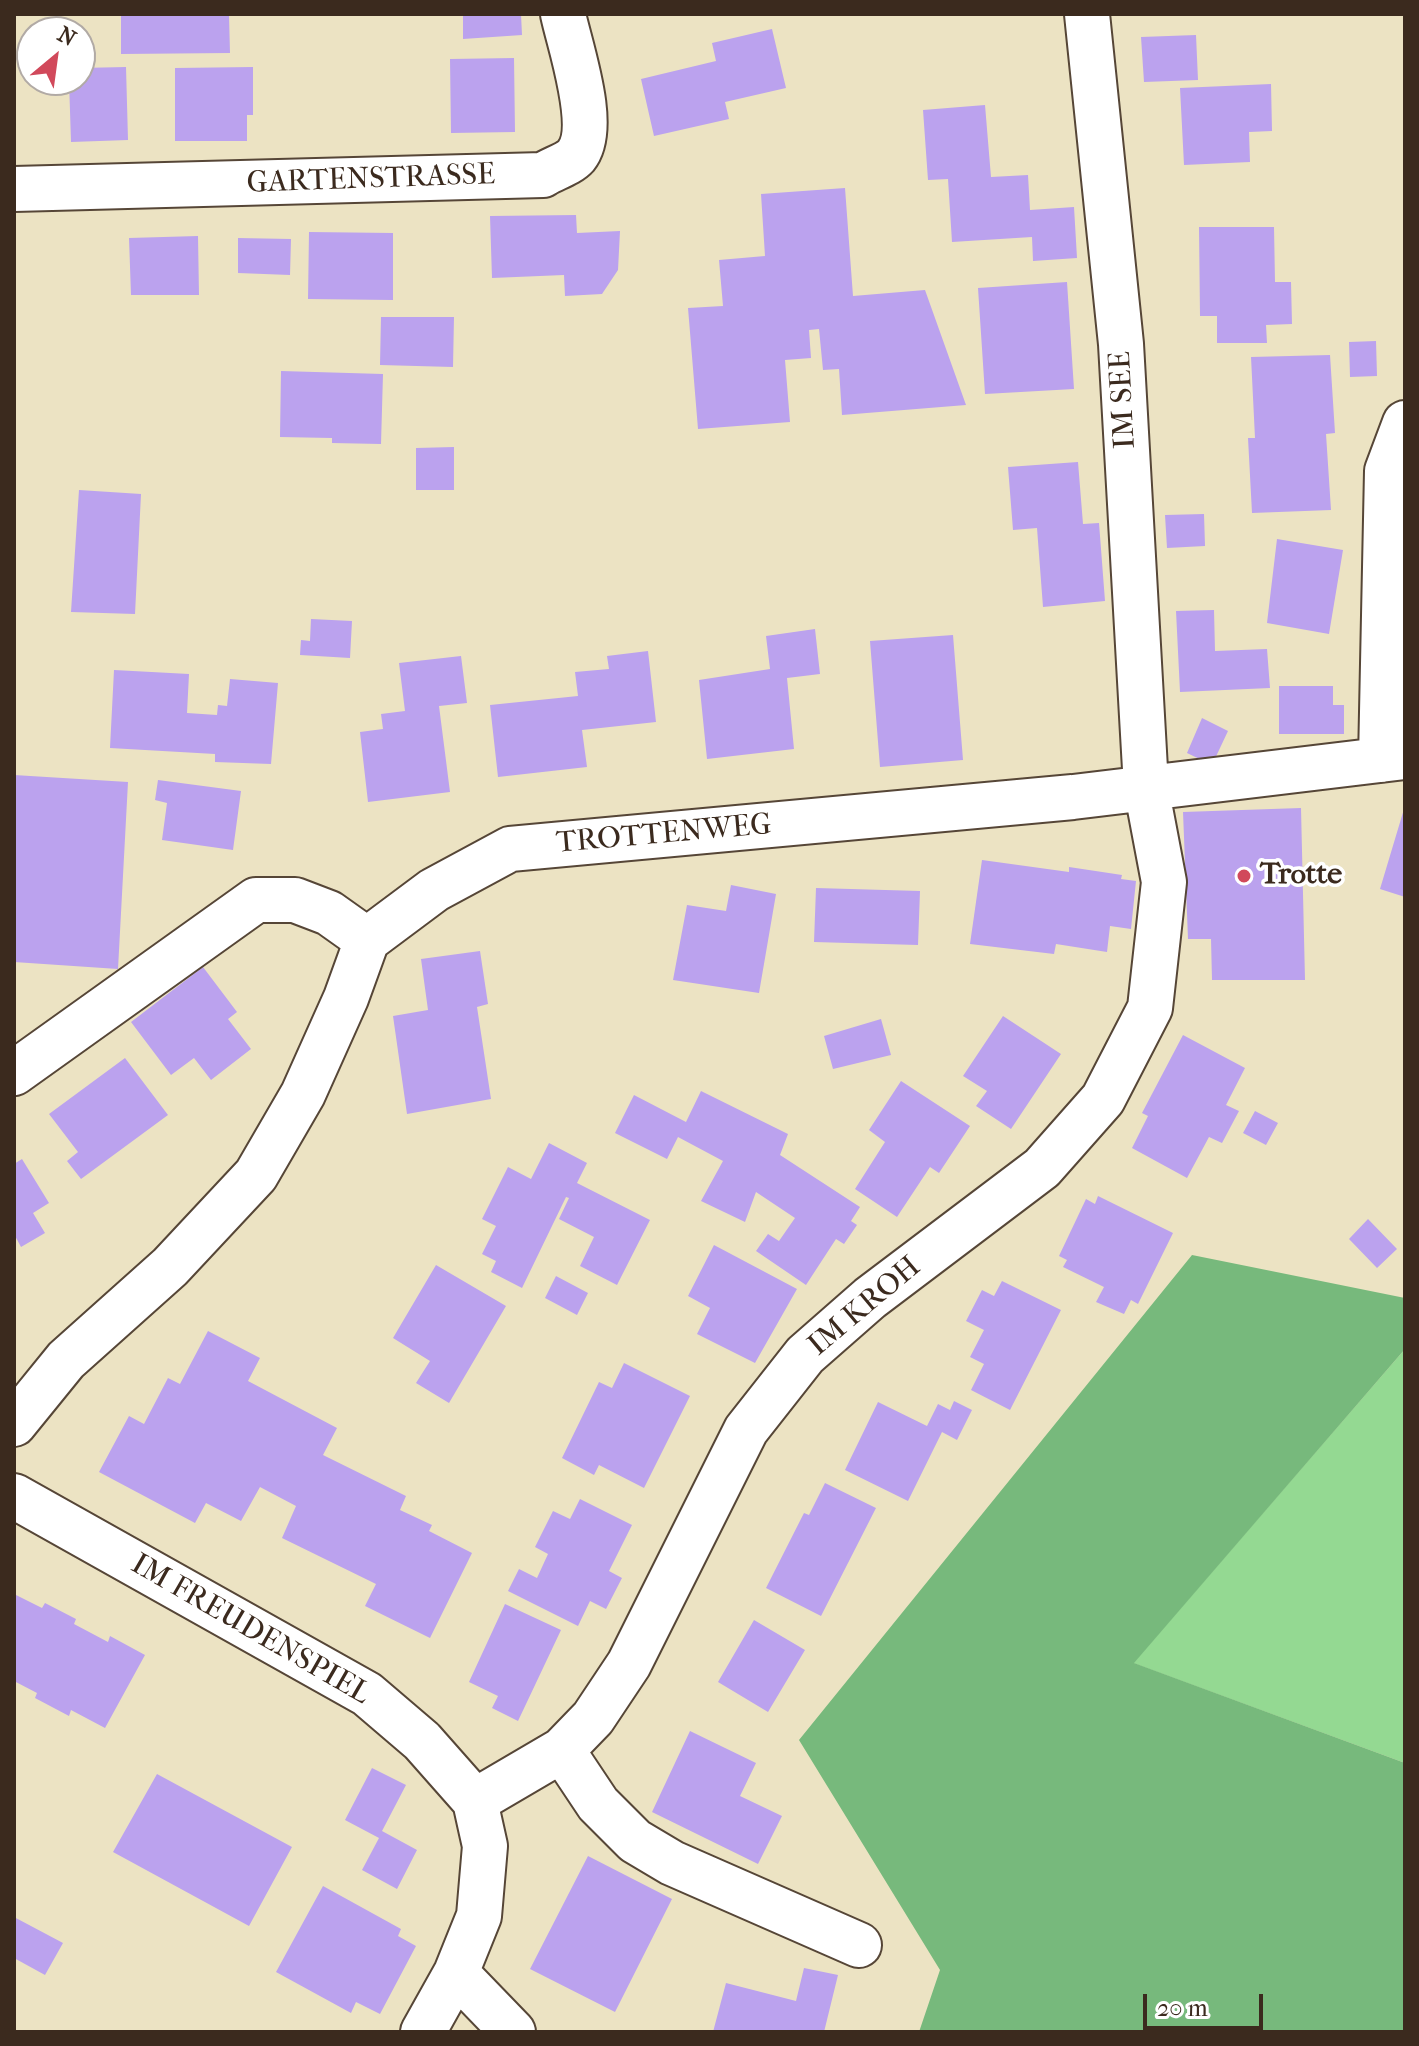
<!DOCTYPE html>
<html>
<head>
<meta charset="utf-8">
<style>
  body { margin:0 }
  #map { position:relative; width:1419px; height:2046px; overflow:hidden; background:#ece3c3; font-family:"IM FELL French Canon",serif }
  canvas { display:block }
  .frame { position:absolute; inset:0; border:16px solid #3b2a1e; pointer-events:none }
  .north { position:absolute; left:16px; top:16px; width:80px; height:80px; box-sizing:border-box; background:#fff; border:2px solid #b1aaa5; border-radius:50%; rotate:29deg; font-size:22px; font-weight:700; line-height:32px; text-align:center; color:#3b2a1e }
  .north::after { content:''; display:block; margin:auto; width:28px; height:36px; background:#d1495b; clip-path:polygon(50% 0,100% 100%,50% 72%,0 100%) }
  .scale { position:absolute; left:1143px; top:1994px; width:120px; height:36px; box-sizing:border-box; border:4px solid #3b2a1e; border-top:0; padding-left:10px; font-size:24px; line-height:28px; white-space:nowrap; color:#3b2a1e; -webkit-text-stroke:6px #fff; paint-order:stroke }
</style>
</head>
<body>
<div id="map">
<canvas width="1419" height="2046"></canvas>
<div class="frame"></div>
<div class="north">N</div>
<div class="scale">20 m</div>
</div>
<script>
const context = document.querySelector('canvas').getContext('2d');
context.lineJoin = 'round';
function fill(path, color) {
  context.fillStyle = color;
  context.fill(path, 'evenodd');
}
function trace(path, color, width, dash) {
  context.strokeStyle = color;
  context.lineWidth = width;
  context.lineCap = dash ? 'butt' : 'round';
  context.setLineDash(dash || []);
  context.stroke(path);
}
function drawText(font, color, halo, rows, align = 'center') {
  context.font = font + ' "IM FELL French Canon",serif';
  context.lineWidth = 7;
  context.setLineDash([]);
  context.textBaseline = 'middle';
  context.strokeStyle = halo;
  context.fillStyle = color;
  for (const [text, x, y, turn = 0] of rows) {
    context.save();
    context.translate(x, y);
    context.rotate((+turn || 0) * Math.PI / 180);
    context.textAlign = isNaN(turn) ? turn : align;
    if (halo) context.strokeText(text, 0, 0);
    context.fillText(text, 0, 0);
    context.restore();
  }
}
fill(new Path2D(`
  M1405 1349V1763L1133 1663Z`), '#94d992');
fill(new Path2D(`
  M1192 1255 1405 1298V1349L1134 1663 1405 1763V2032H919L940 1970 799 1740Z`), '#77b97c');
fill(new Path2D(`
  M463 14H521L522 35 463 39Z
  M229 15 230 53 121 54V16Z
  M772 29 786 88 725 102 729 119 654 136 641 79 716 61 712 43Z
  M1196 35 1198 80 1144 82 1141 37Z
  M514 58 515 132 451 133 450 59Z
  M126 67 128 140 71 142 69 80H80V68Z
  M253 67V115H247V141H175V68Z
  M1271 84 1272 131 1249 132 1250 162 1184 165 1180 88Z
  M985 105 991 177 1028 175 1030 210 1074 207 1077 258 1033 261 1032 237 952 242 948 179 928 180 923 110Z
  M845 188 853 296 925 290 966 405 842 415 839 369 823 370 819 329 809 330 811 358 785 360 790 422 698 429 688 308 723 306 719 260 765 256 761 194Z
  M576 215 577 233 620 231 618 270 602 294 565 296 564 275 492 278 490 216Z
  M1199 227H1274L1275 282H1291L1292 324 1266 325 1267 343H1217V316H1200Z
  M309 232 393 233V300L308 299Z
  M198 236 199 295H131L129 238Z
  M238 238 291 239 290 275 238 273Z
  M1067 282 1074 389 985 394 978 288Z
  M381 317H454L453 367 380 365Z
  M1376 341 1377 376 1350 377 1349 342Z
  M1330 355 1335 433 1326 434 1331 510 1252 513 1248 438H1255L1251 357Z
  M281 371 383 374 381 444 332 443V438L280 437Z
  M454 447V490H416V448Z
  M1078 462 1083 524 1099 523 1105 601 1043 607 1037 528 1013 530 1008 467Z
  M79 490 141 494 135 614 71 612Z
  M1204 514 1205 546 1167 548 1165 515Z
  M1277 539 1343 550 1329 634 1267 623Z
  M1214 610 1215 651 1267 649 1270 688 1180 692 1176 611Z
  M311 619 352 621 350 658 300 655 301 640 310 641Z
  M815 629 820 674 787 678 794 749 707 759 699 680 770 669 766 636Z
  M953 635 963 760 880 767 870 641Z
  M648 651 656 722 582 730 587 767 498 777 490 705 578 696 575 672 609 669 607 656Z
  M461 656 467 703 439 706 450 792 368 802 360 732 383 729 381 714 405 711 399 663Z
  M114 670 189 674 187 713 217 715 218 705 227 706 230 679 278 683 271 764 215 762V754L110 748Z
  M1279 686H1333V705H1344V734H1279Z
  M1202 718 1228 731 1212 765 1187 753Z
  M14 775 128 782 118 969 14 962Z
  M158 780 241 791 233 850 162 840 167 803 155 800Z
  M1301 808 1305 980H1212L1211 939H1188L1183 812Z
  M1404 809H1405V897L1380 889Z
  M982 860 1069 872V867L1122 875 1121 879 1136 881 1131 929 1110 926 1107 952 1056 944 1054 954 970 944Z
  M731 885 776 894 759 993 673 980 687 905 726 911Z
  M816 888 920 891 918 945 814 942Z
  M480 951 488 1004 477 1007 491 1099 407 1114 393 1016 428 1010 421 959Z
  M203 967 237 1012 228 1019 251 1049 211 1080 194 1058 171 1075 131 1022Z
  M1003 1016 1061 1054 1011 1129 976 1106 987 1091 963 1076Z
  M881 1019 891 1055 833 1069 824 1036Z
  M1183 1035 1245 1068 1226 1105 1239 1111 1222 1143 1209 1137 1187 1178 1132 1148 1148 1116 1142 1113Z
  M125 1058 168 1115 81 1179 67 1161 78 1152 49 1114Z
  M901 1081 970 1126 939 1173 930 1167 897 1217 855 1189 885 1142 869 1130Z
  M701 1091 788 1134 780 1155 860 1207 851 1221 857 1225 844 1244 836 1239 806 1285 756 1251 768 1234 779 1241 795 1218 756 1192 745 1222 701 1201 723 1161 678 1137 667 1159 615 1133 634 1095 686 1122Z
  M1255 1111 1278 1123 1266 1145 1243 1133Z
  M549 1143 587 1163 577 1183 650 1220 617 1285 580 1266 594 1237 559 1219 569 1198 566 1197 522 1288 491 1272 496 1261 482 1254 496 1226 482 1219 508 1167 531 1179Z
  M22 1159 49 1203 33 1213 45 1233 21 1247 14 1234V1164Z
  M1098 1196 1173 1233 1138 1304 1131 1300 1124 1314 1096 1302 1104 1287 1063 1267 1067 1260 1059 1256 1086 1199 1095 1204Z
  M1368 1219 1397 1249 1377 1268 1349 1239Z
  M714 1245 797 1289 755 1363 697 1334 710 1308 688 1296Z
  M436 1265 506 1306 449 1403 416 1383 430 1361 393 1338Z
  M556 1276 588 1293 577 1315 545 1298Z
  M1002 1281 1061 1310 1010 1410 971 1390 984 1364 970 1357 984 1330 966 1321 982 1290 994 1296Z
  M208 1331 260 1358 248 1381 337 1428 323 1455 406 1496 400 1510 432 1525 429 1531 472 1553 430 1638 365 1606 376 1584 282 1538 296 1506 260 1487 241 1521 206 1503 195 1523 99 1472 129 1416 144 1424 168 1378 180 1384Z
  M624 1363 690 1396 644 1488 599 1465 594 1475 562 1458 599 1382 612 1388Z
  M954 1401 972 1410 957 1440 942 1432 908 1501 845 1470 878 1402 927 1426 938 1404 950 1410Z
  M825 1483 876 1508 821 1616 766 1588 804 1513 809 1515Z
  M580 1499 632 1525 609 1571 622 1578 606 1609 590 1601 578 1626 508 1591 519 1569 537 1578 548 1554 535 1547 553 1511 570 1519Z
  M14 1594 42 1608 45 1603 76 1619 74 1624 108 1642 110 1636 145 1655 105 1728 71 1710 69 1716 35 1698 37 1693 14 1681Z
  M505 1604 561 1630 518 1721 492 1708 498 1696 469 1682Z
  M754 1620 805 1650 768 1712 718 1682Z
  M690 1731 756 1763 740 1796 782 1816 758 1864 652 1812Z
  M372 1768 406 1785 382 1831 417 1850 397 1889 362 1870 379 1838 345 1820Z
  M157 1774 292 1847 249 1926 113 1852Z
  M588 1856 672 1899 615 2012 530 1969Z
  M323 1886 401 1929 398 1936 416 1946 380 2014 356 2002 351 2013 276 1972Z
  M14 1917 63 1943 45 1975 14 1958Z
  M804 1968 838 1975 824 2032H713L726 1983 796 2001Z`), '#bba2ee');
const minor = new Path2D(`
  M14 189 543 175C552 169 569 164 576 156 599 128 570 47 563 14
  M1381 760 1387 471 1405 423
  M367 940 434 890 510 849 1073 797 1405 757
  M14 1073 256 900H295L329 913 367 940
  M14 1424 66 1360 170 1267 256 1175 303 1094 346 998 367 940
  M14 1496 367 1694 422 1741 475 1801 485 1846 479 1916 456 1973 423 2032
  M562 1750 598 1804 635 1841 672 1863 859 1945
  M475 1801 562 1750 593 1718 629 1664 746 1430 805 1355 870 1298 1042 1168 1103 1099 1150 1008 1164 882 1146 787 1121 344 1087 14
  M456 1973 513 2032`);
trace(minor, '#564637', 48);
trace(minor, '#fff', 44);
for (const [x, y, r, color] of [
  [1244,876,8,"#d1495b"]
]) {
  const dot = new Path2D();
  dot.arc(x, y, r, 0, 2 * Math.PI);
  context.fillStyle = color;
  context.fill(dot);
  trace(dot, '#fff', 3);
}
drawText('30px', '#3b2a1e', '#fff', [
  ["GARTENSTRASSE",371,180,-2],
  ["IM SEE",1124,400,-93],
  ["TROTTENWEG",664,835,-5],
  ["IM KROH",865,1307,-40],
  ["IM FREUDENSPIEL",250,1630,30]
]);
drawText('bold 30px', '#3b2a1e', '#fff', [
  ["Trotte",1260,876]
], 'left');
</script>
</body>
</html>
